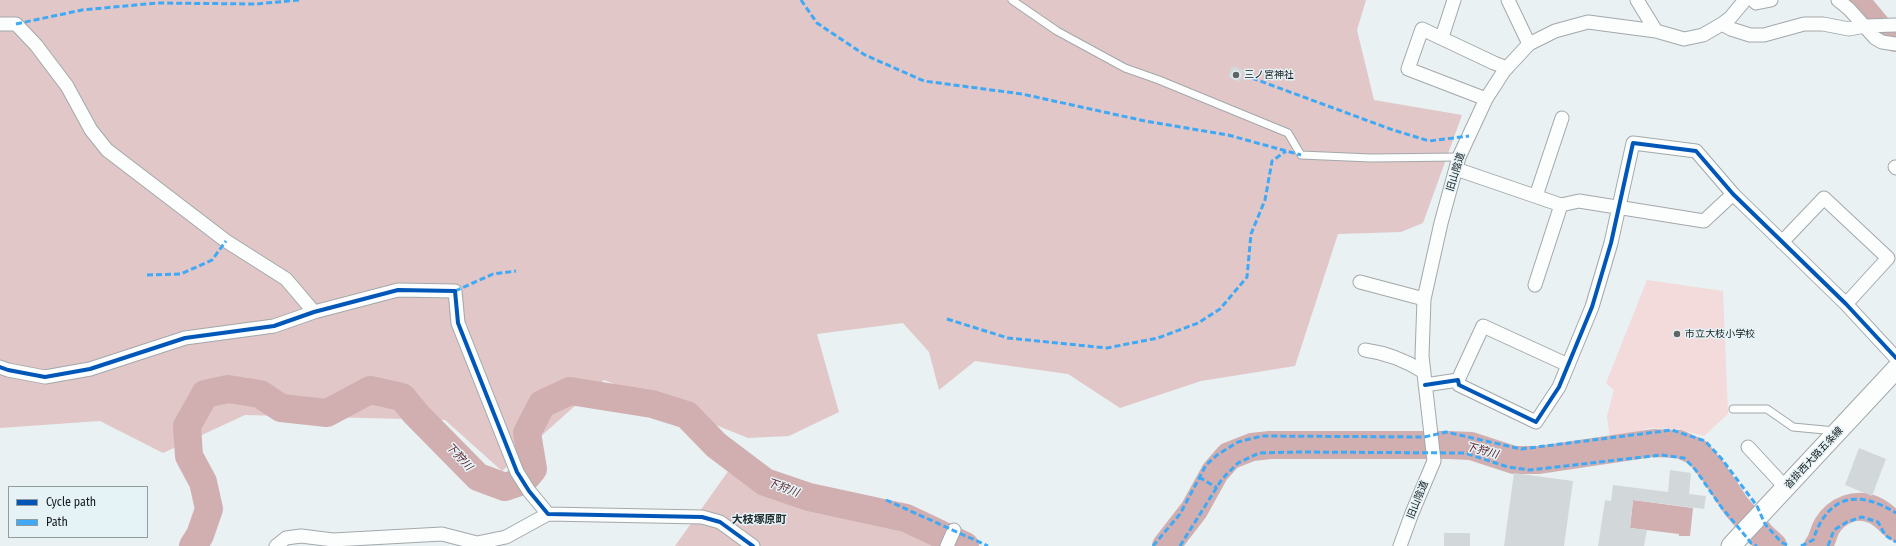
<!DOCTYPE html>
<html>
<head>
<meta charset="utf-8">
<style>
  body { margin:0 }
  #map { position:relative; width:1896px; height:546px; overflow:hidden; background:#e9f1f3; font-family:"Fira Sans Condensed",sans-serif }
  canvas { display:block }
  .legend { position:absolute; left:8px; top:486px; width:140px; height:52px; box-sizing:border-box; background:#e5f3f7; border:1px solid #929c9f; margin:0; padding:5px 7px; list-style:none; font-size:12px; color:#151a1c }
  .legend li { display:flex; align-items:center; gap:8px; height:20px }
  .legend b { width:20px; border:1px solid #929c9f }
</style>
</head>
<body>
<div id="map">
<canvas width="1896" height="546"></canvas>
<ul class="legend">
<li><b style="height:5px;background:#0057b8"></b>Cycle path</li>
<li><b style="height:5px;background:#3fa9f5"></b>Path</li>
</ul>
</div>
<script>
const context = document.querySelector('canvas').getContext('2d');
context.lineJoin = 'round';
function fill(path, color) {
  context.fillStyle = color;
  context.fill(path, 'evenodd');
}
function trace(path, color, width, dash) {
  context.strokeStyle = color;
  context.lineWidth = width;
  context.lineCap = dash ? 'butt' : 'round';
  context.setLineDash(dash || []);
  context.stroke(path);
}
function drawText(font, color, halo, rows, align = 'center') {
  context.font = font + ' "Fira Sans Condensed","Noto Sans JP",sans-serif';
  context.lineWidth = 3;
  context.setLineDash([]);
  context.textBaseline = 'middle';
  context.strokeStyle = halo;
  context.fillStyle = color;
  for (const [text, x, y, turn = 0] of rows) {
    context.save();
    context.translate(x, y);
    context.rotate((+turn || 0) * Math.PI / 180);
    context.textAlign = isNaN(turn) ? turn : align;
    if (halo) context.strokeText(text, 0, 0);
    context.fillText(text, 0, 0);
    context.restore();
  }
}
fill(new Path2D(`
  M1647 280 1723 291 1728 414 1704 436 1677 429 1649 428 1610 439 1607 416 1614 390 1606 383Z`), '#f3dadb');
fill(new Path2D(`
  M0 0H1366L1357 30 1374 100 1462 115 1423 223 1401 232 1338 234 1295 366 1201 381 1120 408 1068 374 975 361 939 390 929 352 903 323 817 334 839 412 789 436 748 438 604 380 502 471 445 420 245 415 163 453 100 421 0 428Z
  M729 470 951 546H675Z`), '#e1c7c8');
fill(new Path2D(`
  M1633 500 1693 508 1690 536H1679V534L1630 528Z`), '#d1afb0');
trace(new Path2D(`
  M1855 0 1883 34 1896 38
  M193 546 200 535 209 509 203 482 189 456 187 426 205 394 228 389 260 394 281 408 327 413 370 390 402 397 416 414 478 477 505 487 523 481 533 469 527 433 542 404 570 391 652 404 687 415 716 445 765 482 809 497 906 518 965 546
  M1166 546 1194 510 1215 472 1229 456 1252 447 1270 445H1449L1471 446 1514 460H1539L1653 443 1679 444 1697 452 1713 471 1736 506 1761 535 1773 546
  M1818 546C1823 540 1823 533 1827 526 1837 510 1856 502 1874 510 1882 513 1890 522 1896 527`), '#d1afb0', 28);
fill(new Path2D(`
  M1232 66 1244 70 1240 82 1228 77Z
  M1859 448 1886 459 1872 496 1845 485Z
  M1670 470 1691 473 1689 494 1706 496 1704 509 1633 500 1630 528 1647 530 1644 546H1598L1605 500 1611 501 1613 485 1668 492Z
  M1514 473 1573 481 1564 546H1504Z
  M1444 533H1470V546H1444Z`), '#d2d8d9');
const lane = new Path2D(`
  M1012 0 1057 31 1125 68 1159 80 1288 133 1301 155 1371 158 1459 157
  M1733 409H1767L1793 427 1835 431`);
const street = new Path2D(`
  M1508 0 1529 44
  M1637 0 1656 31
  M1753 0 1756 3 1771 0
  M1838 0 1849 9 1875 38 1882 42 1896 44
  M0 24H16L36 45 67 86 91 130 107 150 226 241 286 279 314 312
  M1722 24 1731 29 1750 35H1764L1804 24H1823L1849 29 1865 26 1896 25
  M1442 37 1454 0
  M1486 99 1408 69 1422 29 1494 63 1507 68
  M1895 167 1896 168
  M1456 169 1561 205 1579 201 1704 221 1733 194
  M1536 196 1562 118
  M1782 242 1824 198 1888 258 1846 304
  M1360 282 1424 299
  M1535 285 1561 205
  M1365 350C1387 353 1405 360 1424 372
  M0 367 8 370 45 377 90 369 185 338 274 326 314 312 398 290 455 291 458 323 517 472 529 491 548 514 702 517 720 522 753 546
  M1458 380 1483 326 1568 365
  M1425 385 1458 380 1459 385 1536 422 1559 387 1592 307 1611 243 1633 143 1696 151 1733 194 1846 304 1896 358
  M1748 447 1786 488
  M276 546 286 538 301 536 333 540 442 534 477 543 506 537 548 514
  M947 546 954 530
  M1400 546 1412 513 1434 461 1422 356 1424 299 1441 223 1459 157 1486 99 1504 71 1529 44 1555 31 1588 22 1656 31 1684 39 1703 35 1722 24 1730 18 1745 0`);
const secondary = new Path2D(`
  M1731 546 1896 369`);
trace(lane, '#a3a8aa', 9);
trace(street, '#a3a8aa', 15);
trace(secondary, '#a3a8aa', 21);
trace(lane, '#fcfdfd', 7);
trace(street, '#fcfdfd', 13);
trace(secondary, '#fcfdfd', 19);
trace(new Path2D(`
  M801 0 817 23 865 55 924 81 1022 94 1145 121 1228 135 1301 155
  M16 24 82 10 157 3 256 4 299 0
  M1252 78 1393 130 1429 141 1469 136
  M147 275 181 274 212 260 226 241
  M455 291 493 274 516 271
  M947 319 1008 338 1107 348 1158 338 1198 323 1220 309 1247 277 1251 234 1265 200 1272 161 1286 151
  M1199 477 1217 488
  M886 500 988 546
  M1153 546 1180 514 1206 465 1217 455 1238 442 1262 436 1424 437 1446 432 1521 449 1672 430 1705 441 1721 458 1757 506 1765 524 1781 542 1789 546
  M1180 546 1222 479 1238 463 1259 453 1298 452 1465 453 1508 467 1530 470 1661 455 1684 458 1695 469 1722 508 1743 533 1751 543 1757 546
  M1801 546 1813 540C1828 495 1857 489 1896 513
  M1828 546 1834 530 1847 522 1862 517 1878 522 1885 535 1896 542`), '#3fa9f5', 3, [6, 3]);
trace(new Path2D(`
  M0 367 8 370 45 377 90 369 185 338 274 326 314 312 398 290 455 291 458 323 517 472 529 491 548 514 702 517 720 522 753 546
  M1425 385 1458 380 1459 385 1536 422 1559 387 1592 307 1611 243 1633 143 1696 151 1733 194 1846 304 1896 358`), '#0057b8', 4);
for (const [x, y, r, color] of [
  [1236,75,4,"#5f6567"],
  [1677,334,4,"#5f6567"]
]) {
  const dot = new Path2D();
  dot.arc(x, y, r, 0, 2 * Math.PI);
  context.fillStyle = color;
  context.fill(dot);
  trace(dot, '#e5f3f7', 1.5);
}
drawText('10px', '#151a1c', '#e5f3f7', [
  ["三ノ宮神社",1244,75],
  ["市立大枝小学校",1685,334]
], 'left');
drawText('10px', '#151a1c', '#e5f3f7', [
  ["旧山陰道",1456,172,-73],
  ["沓掛西大路五条線",1814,458,-47],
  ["旧山陰道",1418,500,-68]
]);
drawText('italic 11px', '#5a1a21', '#e5f3f7', [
  ["下狩川",1482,451,15],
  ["下狩川",459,457,47],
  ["下狩川",783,488,20]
]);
drawText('bold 11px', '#222d30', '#e5f3f7', [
  ["大枝塚原町",759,520]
]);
</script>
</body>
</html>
